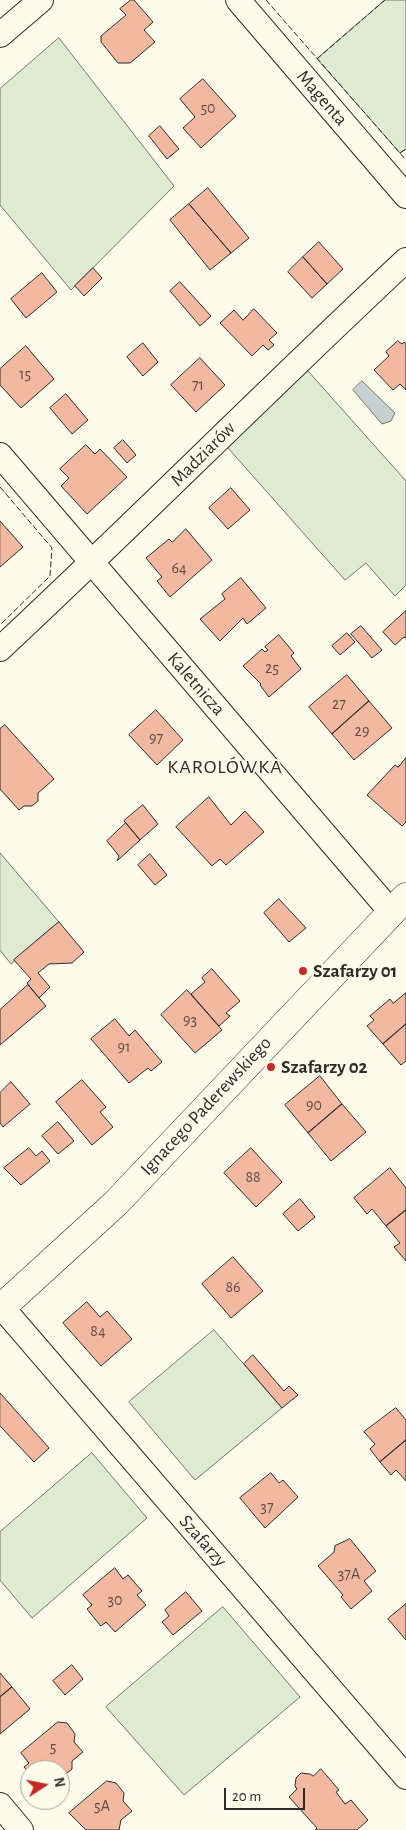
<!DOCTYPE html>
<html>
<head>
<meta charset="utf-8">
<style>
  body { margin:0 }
  #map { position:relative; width:406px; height:1830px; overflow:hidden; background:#fdfbea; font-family:"Alegreya Sans",sans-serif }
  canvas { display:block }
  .north { position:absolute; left:20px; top:1760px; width:50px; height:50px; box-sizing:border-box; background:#fdfbea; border:1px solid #a9a89e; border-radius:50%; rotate:79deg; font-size:14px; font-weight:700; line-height:20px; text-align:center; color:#2b2b2b }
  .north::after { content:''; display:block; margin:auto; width:18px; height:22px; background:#c62828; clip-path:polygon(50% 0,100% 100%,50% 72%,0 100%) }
  .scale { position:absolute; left:224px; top:1788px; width:81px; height:22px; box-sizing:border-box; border:2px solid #2b2b2b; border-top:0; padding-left:6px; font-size:15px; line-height:18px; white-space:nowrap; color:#2b2b2b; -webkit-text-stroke:4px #fdfbea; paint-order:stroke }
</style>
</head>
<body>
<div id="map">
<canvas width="406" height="1830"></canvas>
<div class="north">N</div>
<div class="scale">20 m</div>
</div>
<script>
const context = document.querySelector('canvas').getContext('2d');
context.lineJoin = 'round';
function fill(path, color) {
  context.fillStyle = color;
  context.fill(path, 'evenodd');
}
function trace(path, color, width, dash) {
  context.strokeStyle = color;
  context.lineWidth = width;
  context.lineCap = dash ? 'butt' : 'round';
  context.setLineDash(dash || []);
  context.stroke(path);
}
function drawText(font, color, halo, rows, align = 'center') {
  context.font = font + ' "Alegreya Sans",sans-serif';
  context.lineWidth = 4;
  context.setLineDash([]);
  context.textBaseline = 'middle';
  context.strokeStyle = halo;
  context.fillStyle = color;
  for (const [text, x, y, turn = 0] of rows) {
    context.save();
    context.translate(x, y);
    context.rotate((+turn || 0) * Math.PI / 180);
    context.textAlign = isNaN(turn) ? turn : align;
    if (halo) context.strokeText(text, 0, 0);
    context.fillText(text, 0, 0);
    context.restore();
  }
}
const green = new Path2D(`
  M385 0H406V149L400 153 317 59Z
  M59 38 174 186 71 290 0 205V89Z
  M308 371 406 481V585L395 596 366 563 345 580 228 448Z
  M0 853 59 922 11 964 0 950Z
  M214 1330 282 1408 195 1480 129 1402Z
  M92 1453 147 1518 32 1618 0 1580V1532Z
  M223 1607 300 1697 184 1795 106 1707Z`);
fill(green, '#deebd1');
trace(green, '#74746e', 1);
const water = new Path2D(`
  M362 381 395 413 391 421 382 424 353 390Z`);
fill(water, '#c7d0d0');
trace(water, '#74746e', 1);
const building = new Path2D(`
  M131 0H134L153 22 144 30 155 42 130 63H118L101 42V36L126 15 120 9Z
  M203 79 236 116 201 148 183 128 195 117 180 99Z
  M160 126 179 149 167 159 149 136Z
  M208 188 249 238 231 253 189 204Z
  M189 204 231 253 210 270 170 220Z
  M319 242 343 269 327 284 303 257Z
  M303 257 327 284 312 298 288 272Z
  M93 268 102 278 84 296 75 286Z
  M42 273 57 292 26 318 11 299Z
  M180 282 211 316 200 326 170 291Z
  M254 309 277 333 269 340 274 345 268 350 263 345 252 356 220 323 234 310 243 320Z
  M398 341 402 344 404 342 406 344V390L400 384 393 390 374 370 389 356 386 352Z
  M143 343 158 362 143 376 127 357Z
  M26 346 54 379 21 408 0 385V369Z
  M200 358 225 385 196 412 171 385Z
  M66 394 88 420 72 434 50 408Z
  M123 440 136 455 127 463 114 448Z
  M86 445 95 454 100 449 127 477 87 514 61 486 69 478 60 469Z
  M231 488 250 510 228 529 209 508Z
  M0 521 23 547 0 567Z
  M186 529 212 560 170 597 157 581 162 577 146 558 169 539 172 542Z
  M241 578 266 608 247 624 243 618 220 641 200 619 225 599 222 594Z
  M406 611V638L404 637 395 645 383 632Z
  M361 626 382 650 372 658 351 634Z
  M347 633 355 642 340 655 332 646Z
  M279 635 294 653 291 656 301 669 269 697 260 685 261 684 243 666 262 649 265 652 268 650 265 647Z
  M347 675 369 701 332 734 309 707Z
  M369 701 392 728 354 760 332 734Z
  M156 710 183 740 157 765 129 735Z
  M5 725 54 779 38 793V801L32 806H24L19 810 0 789V729Z
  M406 758V822L402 826 367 795 395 765 398 767Z
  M209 797 231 825 245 811 264 832 226 865 220 859 212 866 176 827Z
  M143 805 158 824 140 840 124 821Z
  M126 823 140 840 117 861 119 856 107 841Z
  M150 854 167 875 155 885 138 865Z
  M279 899 306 928 289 942 264 913Z
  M59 922 84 952 72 963 49 964 38 973 50 987 39 998 27 983 31 979 14 960Z
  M212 969 240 1001 226 1013 230 1016 219 1026 191 994 205 982 202 978Z
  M28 985 46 1006 0 1045V1010Z
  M187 990 222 1030 195 1053 161 1015Z
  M406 993V1024L383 1044 367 1026 374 1020 370 1016 390 999 393 1003Z
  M115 1019 129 1036 135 1030 162 1062 151 1071 148 1068 129 1083 91 1039Z
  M406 1024V1061L401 1065 383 1044Z
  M320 1076 342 1104 308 1133 285 1105Z
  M82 1080 106 1107 100 1112 113 1127 92 1145 56 1102Z
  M11 1082 30 1104 3 1127 0 1123V1093Z
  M342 1104 366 1132 331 1161 308 1133Z
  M58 1122 74 1141 58 1154 42 1136Z
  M29 1148 36 1156 42 1151 50 1161 21 1185 4 1168Z
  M251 1148 282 1182 256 1207 224 1173Z
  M390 1168 406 1188V1210L386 1226 372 1209 367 1214 354 1198Z
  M300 1199 315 1217 298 1231 283 1214Z
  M406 1210V1261L394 1247 400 1243 386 1226Z
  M233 1257 263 1291 231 1318 202 1284Z
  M87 1302 100 1317 107 1311 132 1339 101 1366 63 1323Z
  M253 1355 284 1391 289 1386 298 1395 282 1408 244 1364Z
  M0 1393 49 1448 34 1462 0 1426Z
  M396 1408 406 1420V1440L380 1462 370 1449 375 1444 364 1432Z
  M406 1440V1481L396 1470 391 1475 380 1462Z
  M271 1473 279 1483 283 1480 298 1497 265 1528 240 1498Z
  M350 1539 376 1571 364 1581 372 1591 351 1609 341 1597 343 1595 318 1566 334 1552 335 1546Z
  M115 1568 123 1579 128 1575 142 1591 137 1595 146 1605 115 1632 106 1622 101 1626 99 1624 87 1609 92 1605 83 1595Z
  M186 1592 202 1611 173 1635 162 1622 169 1616 165 1610Z
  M406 1604V1640L388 1619Z
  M72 1665 83 1679 65 1695 53 1681Z
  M0 1673 12 1687 0 1697Z
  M12 1687 30 1709 0 1734V1697Z
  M58 1722 67 1723 75 1734 74 1742 83 1752 72 1761V1769L62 1777 60 1770H30V1774L24 1767 29 1763 21 1753Z
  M321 1769 339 1790 336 1792 345 1804 351 1800 368 1820 357 1830H315L317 1828 289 1797 297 1789 295 1786 296 1778 301 1773 310 1774 313 1776Z
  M107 1781 116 1783 124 1793 123 1801 132 1811 121 1820 119 1830H86L69 1813Z`);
fill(building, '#f2b8a0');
trace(building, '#2b2b2b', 1);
const street = new Path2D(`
  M238 0 406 196
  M0 35 41 0
  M0 455 392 913
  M0 649C137 521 269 388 406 260
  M0 1305 406 1777
  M0 1805 21 1830`);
const secondary = new Path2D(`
  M0 1309 116 1203 406 897`);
trace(street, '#2b2b2b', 26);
trace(secondary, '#2b2b2b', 29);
trace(street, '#fdfbea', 24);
trace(secondary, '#fdfbea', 28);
trace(new Path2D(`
  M266 0 406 160
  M317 59 385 0
  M400 153 406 149
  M0 487 52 548 50 576 0 625`), '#2b2b2b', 1, [6, 2.5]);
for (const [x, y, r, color] of [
  [303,971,5,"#c62828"],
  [271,1067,5,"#c62828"]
]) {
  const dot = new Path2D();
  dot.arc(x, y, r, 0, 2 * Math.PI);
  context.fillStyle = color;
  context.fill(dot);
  trace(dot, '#fdfbea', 2);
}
drawText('16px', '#5d4e48', null, [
  ["50",208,108],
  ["15",25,374],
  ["71",198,385],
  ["64",179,568],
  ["25",272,668],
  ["27",339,704],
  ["29",362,731],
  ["97",156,738],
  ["93",190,1020],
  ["91",124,1047],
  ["90",314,1105],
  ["88",253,1177],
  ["86",233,1287],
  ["84",98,1331],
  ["37",267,1507],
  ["37A",349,1574],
  ["30",115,1600],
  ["5",53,1747],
  ["5A",102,1806]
]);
drawText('19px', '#2b2b2b', '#fdfbea', [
  ["Magenta",322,98,49],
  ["Madziarów",203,454,-45],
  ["Kaletnicza",196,684,49],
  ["Ignacego Paderewskiego",206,1106,-47],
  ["Szafarzy",203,1541,49]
]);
drawText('bold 19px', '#2b2b2b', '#fdfbea', [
  ["Szafarzy 01",313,971],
  ["Szafarzy 02",281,1067]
], 'left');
context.letterSpacing = '1px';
drawText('20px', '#2b2b2b', '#fdfbea', [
  ["KAROLÓWKA",225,767]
]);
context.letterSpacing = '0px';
</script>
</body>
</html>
